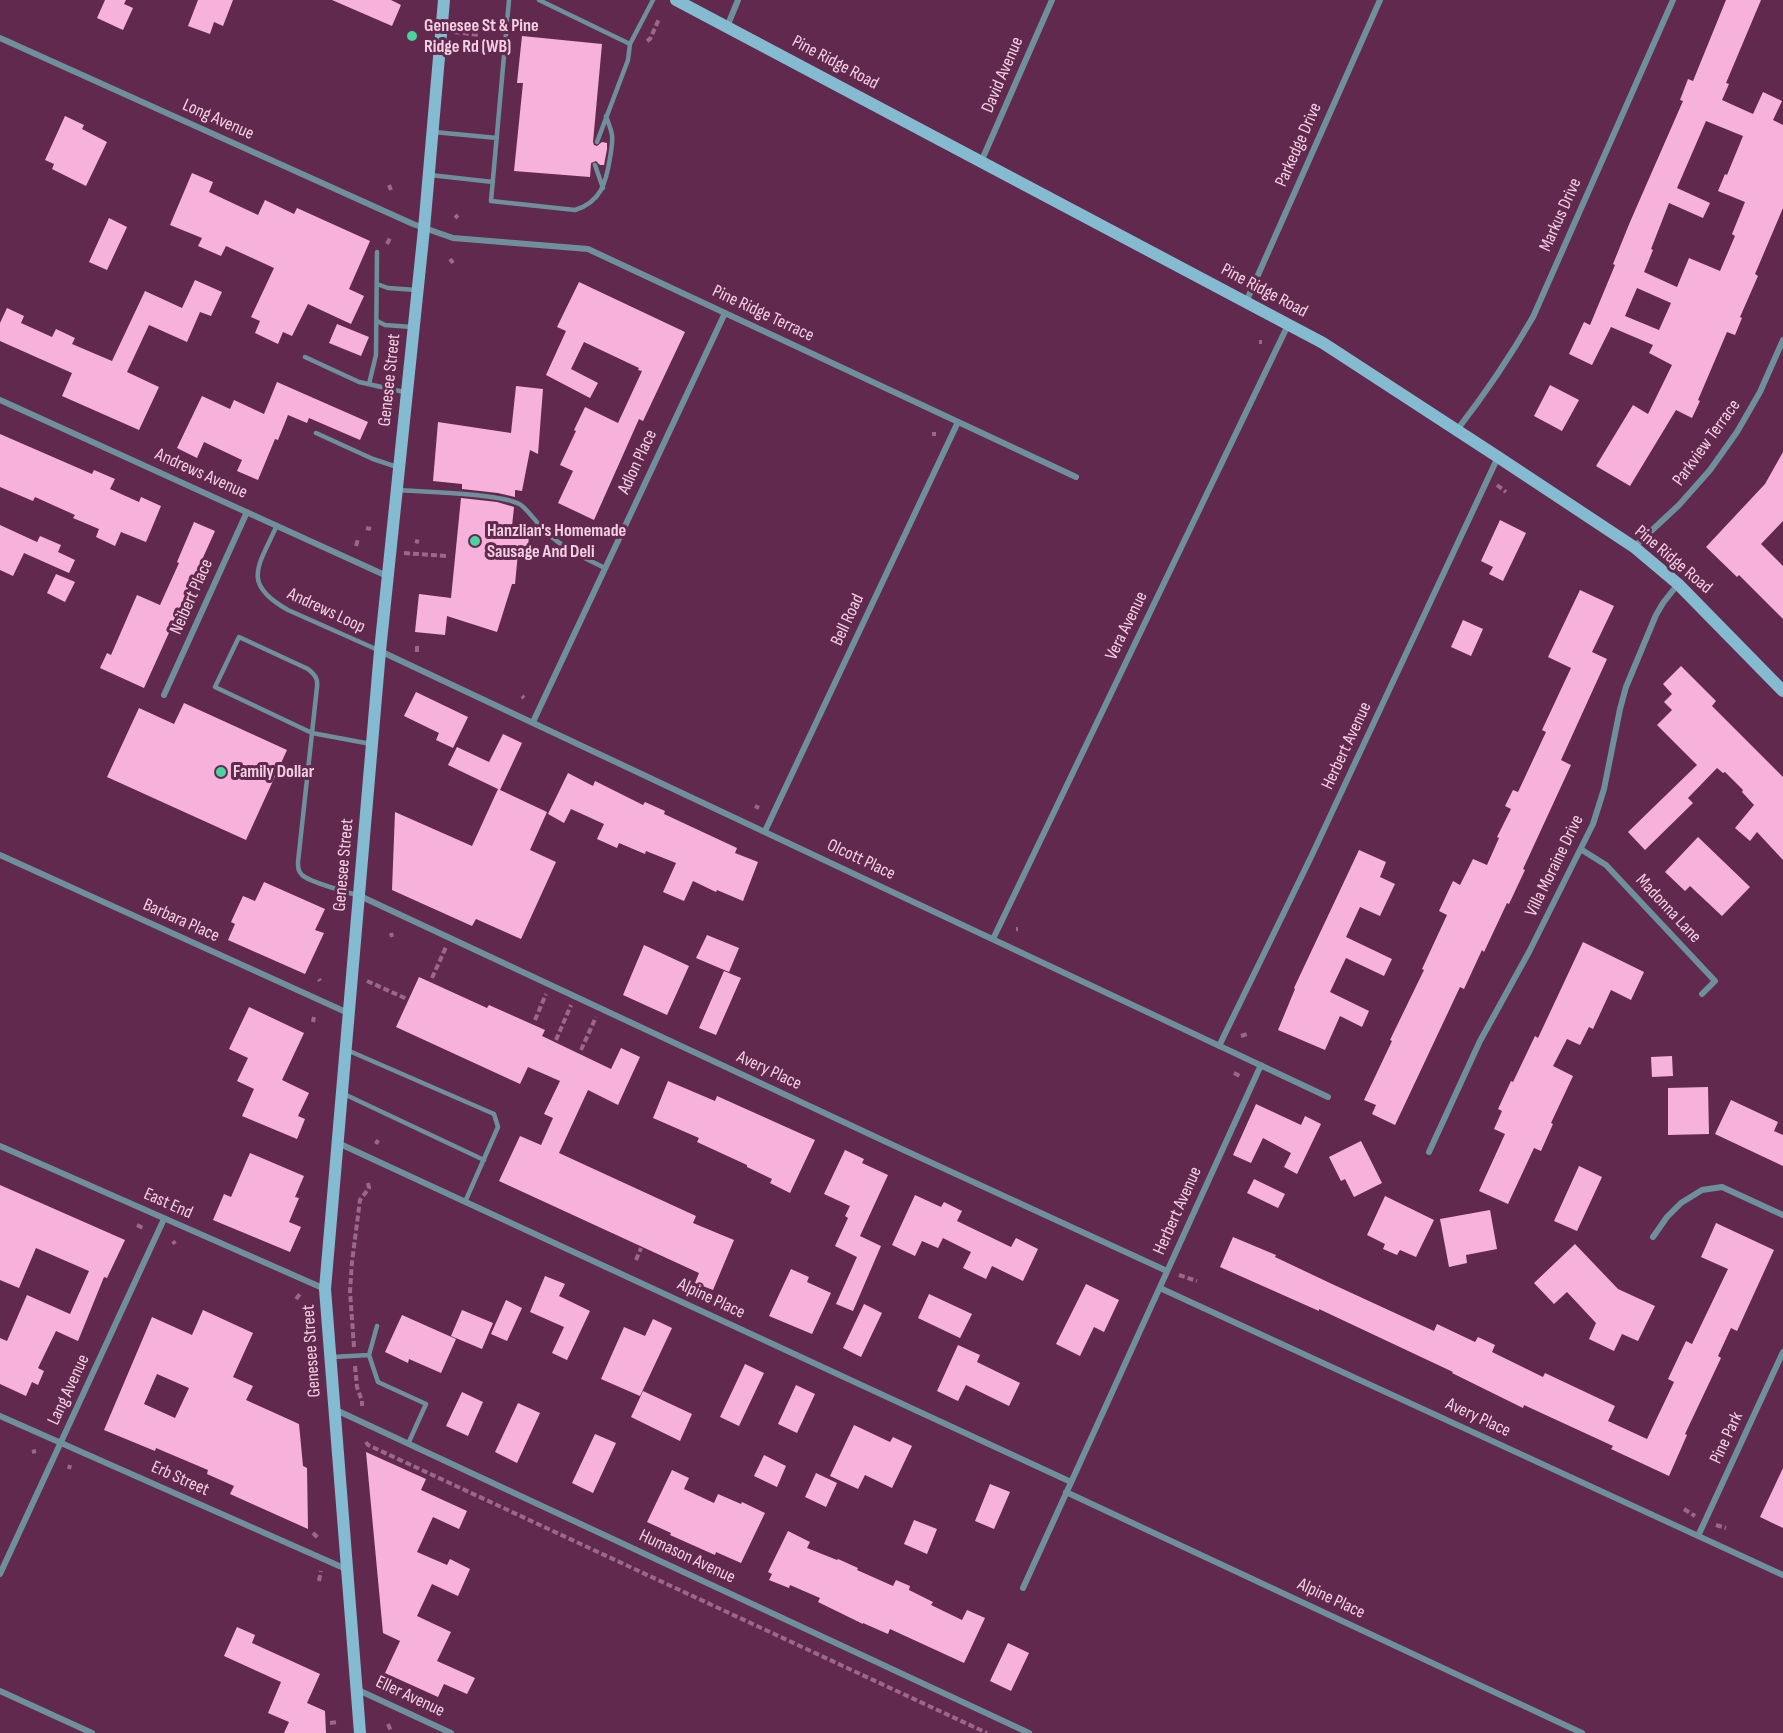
<!DOCTYPE html>
<html>
<head>
<meta charset="utf-8">
<style>
  body { margin:0 }
  canvas { display:block; background:#62294e }
</style>
</head>
<body>
<canvas width="1783" height="1733"></canvas>
<script>
const context = document.querySelector('canvas').getContext('2d');
context.lineJoin = 'round';
function fill(path, color) {
  context.fillStyle = color;
  context.fill(path, 'evenodd');
}
function trace(path, color, width, dash) {
  context.strokeStyle = color;
  context.lineWidth = width;
  context.lineCap = dash ? 'butt' : 'round';
  context.setLineDash(dash || []);
  context.stroke(path);
}
function drawText(font, color, halo, rows, align = 'center') {
  context.font = font + ' "Sofia Sans Condensed",sans-serif';
  context.lineWidth = 6;
  context.setLineDash([]);
  context.textBaseline = 'middle';
  context.strokeStyle = halo;
  context.fillStyle = color;
  for (const [text, x, y, turn = 0] of rows) {
    context.save();
    context.translate(x, y);
    context.rotate((+turn || 0) * Math.PI / 180);
    context.textAlign = isNaN(turn) ? turn : align;
    if (halo) context.strokeText(text, 0, 0);
    context.fillText(text, 0, 0);
    context.restore();
  }
}
fill(new Path2D(`
  M105 0H126L124 4 133 8 123 30 97 18Z
  M198 0H233L223 26 214 22 210 34 188 26Z
  M332 0H391L401 5 392 26Z
  M1726 0H1761L1726 83 1729 84 1722 100 1753 114 1763 92 1782 101 1773 120 1783 125V208L1755 274 1758 276 1740 317 1742 318 1735 335 1727 332 1698 400 1700 401 1692 418 1676 410 1630 486 1596 466 1633 405 1648 414 1672 365 1649 353 1653 345 1611 327 1592 365 1569 354 1584 322 1590 325 1615 265 1613 264 1630 222 1683 101 1680 100 1688 79 1693 81ZM1706 121 1743 136 1727 175 1725 174 1718 191 1745 202 1732 234 1735 236 1720 271 1689 258 1677 287 1644 272 1653 250 1651 249 1669 203 1703 218 1710 203 1677 188ZM1637 288 1671 303 1659 330 1625 316Z
  M522 36 602 44 593 142 594 145 597 146 602 142 607 143V149L604 165H600L596 161 591 163 590 177 514 171 523 83H517Z
  M65 116 84 125 82 129 107 142 86 186 52 169 54 164 45 160Z
  M192 173 213 182 209 192 258 215 265 200 294 214 297 208 370 241 349 289 364 296 351 324 308 304 292 336 283 332 278 344 255 333 260 321 251 317 274 268 226 246 221 256 198 246 202 238 170 225Z
  M109 218 127 227 107 270 89 262Z
  M195 280 222 292 211 316 200 312 187 342 149 325 127 372 159 387 139 430 62 396 72 373 0 341V323L7 308 24 316 21 323 52 337 56 329 75 338 72 344 112 361 145 291 182 308Z
  M579 282 685 332 643 421 639 419 594 520 558 503 573 471 560 465 576 431 574 430 585 407 618 423 642 371 638 370 639 368 584 342 571 369 598 383 590 398 546 375 566 331 557 327Z
  M337 324 369 337 361 356 329 343Z
  M277 382 368 422 360 440 309 418 307 423 288 415 278 440 275 439 258 480 237 471 242 460 204 442 197 458 177 448 202 396 230 409 234 400 264 414Z
  M1550 385 1579 400 1562 431 1534 416Z
  M516 386 543 389 538 454 530 450 522 491 515 490V497L498 493 462 489V484L433 481 438 422 511 433Z
  M0 434 92 474 94 470 115 479 110 489 139 502 141 497 161 506 146 542 121 532 115 546 96 537 99 529 73 518 75 515 35 497 33 501 0 487Z
  M1783 452V521L1761 544 1783 566V619L1739 575 1737 577 1706 547 1765 484Z
  M461 498 497 502 514 507 512 526 530 528 527 554 518 553 515 584H512L497 632 447 616 445 635 415 632 419 594 451 598Z
  M1500 520 1526 533 1503 581 1489 574 1493 567 1481 561Z
  M194 522 215 531 144 688 100 668 107 653 111 655 137 595 160 605 179 563 177 562Z
  M0 525 37 542 40 536 61 545 58 552 75 560 69 573 24 553 13 576 0 570Z
  M56 574 75 582 65 602 47 593Z
  M1580 590 1614 606 1592 652 1607 659 1561 760 1571 765 1523 869 1525 870 1509 904 1507 903 1484 952 1482 950 1464 989 1460 987 1395 1125 1372 1114 1376 1105 1364 1100 1392 1041 1390 1040 1424 970 1422 969 1447 915 1439 911 1453 881 1460 885 1473 859 1487 865 1499 838 1497 837 1511 809 1505 806 1513 790 1518 792 1546 732 1542 730 1571 668 1548 657Z
  M1463 620 1483 629 1471 656 1451 647Z
  M1681 666 1716 701 1712 706 1783 777V860L1757 832 1750 841 1735 828 1754 805 1742 792 1743 790 1725 772 1723 773 1717 768 1688 798 1693 803 1645 850 1628 832 1697 765 1657 725 1672 710 1664 702 1672 694 1663 684Z
  M416 692 468 717 453 748 436 740 439 733 404 716Z
  M184 703 287 750 246 840 107 777 139 708 174 724Z
  M503 734 522 743 500 790 448 765 457 747 489 762Z
  M568 773 593 786 595 781 643 805 645 802 665 811 664 814 737 848 735 853 758 862 743 901 717 890 716 892 693 881 684 901 663 892 676 863 646 851 645 854 619 843 617 848 597 839 604 824 571 809 564 823 548 814Z
  M498 789 547 812 530 850 556 862 521 939 476 919 472 926 392 890 395 812 472 846Z
  M1698 837 1750 887 1722 916 1690 886 1685 891 1665 872Z
  M1359 850 1386 862 1380 877 1395 884 1380 916 1360 907 1346 937 1392 959 1384 976 1346 958 1330 992 1369 1011 1362 1027 1340 1016 1325 1050 1278 1030 1295 989 1294 988Z
  M264 882 325 909 315 930 324 933 305 974 228 940 235 924 231 922 243 896 255 901Z
  M707 935 739 948 729 972 696 958Z
  M1583 942 1644 972 1631 1000 1611 990 1593 1029 1589 1027 1580 1045 1567 1039 1553 1066 1573 1076 1551 1123 1553 1124 1541 1151 1534 1148 1508 1204 1479 1191 1505 1134 1494 1129 1502 1111 1498 1109 1511 1081 1513 1082 1535 1036 1538 1038Z
  M644 945 689 966 667 1015 623 995Z
  M724 971 741 978 716 1035 699 1028Z
  M419 977 487 1008 489 1005 545 1030 542 1036 611 1069 621 1048 640 1057 618 1105 588 1090 559 1153 696 1216 693 1223 734 1240 713 1290 695 1283 699 1273 499 1181 520 1136 541 1145 553 1118 544 1114 560 1081 528 1067 520 1084 396 1027Z
  M249 1007 304 1033 282 1080 309 1093 298 1116 305 1119 297 1139 242 1116 254 1089 237 1081 248 1058 229 1049Z
  M1672 1056 1673 1076 1652 1077 1651 1057Z
  M668 1081 715 1101 717 1096 815 1140 790 1193 770 1183 772 1179 747 1167V1165L697 1142 699 1138 653 1118Z
  M1708 1087 1709 1134 1668 1135V1088Z
  M1731 1100 1778 1122 1774 1131 1783 1135V1166L1715 1134Z
  M1256 1104 1301 1125 1305 1116 1321 1124 1297 1174 1284 1167 1291 1153 1263 1138 1251 1163 1233 1155Z
  M1361 1141 1382 1183 1354 1197 1345 1179 1341 1181 1329 1157Z
  M845 1150 864 1159 862 1163 888 1175 860 1236 881 1246 853 1311 836 1304 857 1257 835 1246 848 1218 845 1216 850 1206 824 1194Z
  M250 1153 304 1176 295 1197 299 1198 289 1222 301 1227 290 1252 213 1220 224 1194 231 1197Z
  M1579 1166 1602 1177 1577 1231 1554 1221Z
  M1254 1179 1285 1194 1278 1208 1247 1193Z
  M0 1185 125 1240 107 1278 104 1277 78 1341 56 1331 38 1368 44 1371 38 1385 32 1382 26 1396 0 1384V1338L7 1341 27 1295 70 1314 89 1271 36 1248 19 1288 0 1280Z
  M915 1195 941 1207 944 1202 962 1211 957 1221 1011 1247 1016 1238 1038 1249 1023 1281 992 1266 986 1279 963 1268 971 1252 943 1238 938 1248 922 1241 915 1256 892 1245Z
  M1385 1196 1434 1220 1416 1257 1400 1250 1397 1255 1383 1249 1385 1244 1367 1235Z
  M1490 1210 1497 1249 1466 1255 1467 1263 1449 1267 1440 1219Z
  M1716 1223 1774 1250 1737 1331 1731 1328 1718 1356 1721 1358 1685 1434 1687 1435 1669 1476 1611 1449 1613 1446 1524 1405 1523 1408 1452 1373 1453 1372 1319 1309V1311L1220 1267 1233 1237 1276 1255 1275 1257 1332 1284 1434 1331 1437 1324 1475 1342 1478 1337 1495 1345 1492 1352 1543 1377 1545 1373 1615 1406 1608 1421 1647 1439 1674 1382 1668 1379 1686 1341 1692 1344 1728 1269 1701 1257Z
  M1575 1244 1618 1289 1655 1306 1638 1341 1622 1334 1614 1351 1589 1339 1596 1323 1567 1292 1554 1304 1534 1283Z
  M791 1269 809 1277 807 1282 831 1293 812 1334 769 1316Z
  M545 1276 565 1284 559 1296 590 1311 567 1360 552 1353 564 1327 530 1312Z
  M1086 1284 1119 1300 1104 1332 1094 1327 1080 1356 1056 1344Z
  M929 1294 972 1314 960 1338 918 1318Z
  M506 1300 522 1308 507 1341 491 1334Z
  M864 1304 882 1313 861 1357 843 1348Z
  M203 1310 253 1333 233 1377 253 1386 246 1400 299 1424 303 1466 307 1468 308 1529 230 1494 234 1486 207 1474 208 1470 156 1448 155 1451 104 1430 152 1317 192 1335ZM157 1374 189 1388 175 1418 144 1404Z
  M462 1310 493 1323 482 1349 451 1336Z
  M402 1315 456 1339 441 1373 409 1359 408 1363 385 1352Z
  M653 1319 672 1328 640 1396 601 1379 624 1327 645 1336Z
  M958 1345 980 1355 977 1362 1020 1383 1009 1406 966 1385 958 1401 937 1391Z
  M745 1364 764 1373 739 1426 720 1417Z
  M796 1385 815 1394 797 1433 778 1424Z
  M643 1391 692 1414 680 1441 631 1417Z
  M462 1392 483 1402 468 1436 446 1426Z
  M518 1403 540 1413 517 1463 495 1452Z
  M854 1425 890 1442 893 1437 912 1446 892 1488 865 1475 858 1489 830 1476Z
  M595 1434 616 1443 593 1493 572 1483Z
  M366 1452 426 1479 421 1490 467 1511 459 1529 433 1517 417 1552 447 1565 450 1559 470 1569 458 1596 432 1584 417 1616 451 1632 437 1661 475 1678 467 1694 444 1684 438 1697 385 1673 400 1641 383 1633Z
  M764 1455 786 1466 777 1487 754 1476Z
  M1783 1468V1528L1760 1517Z
  M672 1470 689 1478 684 1489 714 1503 718 1494 741 1504 742 1502 765 1513 741 1563 716 1552 715 1555 670 1535 671 1533 647 1522Z
  M816 1473 837 1483 826 1507 805 1497Z
  M990 1484 1010 1492 994 1529 975 1521Z
  M914 1520 937 1529 927 1554 904 1544Z
  M788 1531 810 1542 807 1548 837 1560 838 1559 858 1568 857 1570 893 1586 896 1580 910 1586 909 1590 933 1602 931 1605 962 1620 967 1610 985 1618 964 1663 890 1629 888 1634 863 1623V1624L818 1602 820 1598 790 1585 789 1588 769 1580 772 1574 768 1572Z
  M237 1627 255 1635 252 1643 320 1674 307 1703 325 1711 326 1733H284L289 1722 268 1713 281 1682 224 1656Z
  M1008 1643 1029 1653 1011 1691 990 1681Z`), '#f7b2db');
trace(new Path2D(`
  M454 32 479 35
  M647 41 650 39 659 19
  M389 185 391 190
  M455 218 458 215
  M387 244 390 238
  M450 259 453 263
  M1259 342H1262
  M932 434H936
  M1497 485 1506 492
  M366 528 371 529
  M415 541 419 542
  M356 546 358 539
  M404 553 446 556
  M417 652V646
  M522 696 524 698
  M755 806 759 808
  M1016 929H1018
  M391 933 392 937
  M432 978 446 947
  M319 979 320 981
  M367 981 407 999
  M535 1020 546 994
  M313 1022 314 1017
  M1241 1036 1247 1034
  M556 1040 571 1005
  M581 1050 596 1017
  M1234 1073 1240 1076
  M376 1144 378 1140
  M137 1225 143 1228
  M173 1241 175 1244
  M636 1260 641 1248
  M1179 1275 1197 1281
  M296 1299 300 1294
  M354 1347 350 1291 352 1262 360 1200 369 1188 368 1183
  M355 1366 357 1387 362 1401V1406
  M366 1442 368 1445 987 1733
  M32 1452 36 1451
  M69 1469 70 1465
  M1684 1509 1695 1516
  M1716 1525 1726 1528
  M313 1533 318 1538
  M319 1581 321 1571
  M381 1686 384 1679
  M330 1723 339 1722
  M388 1724 391 1731`), '#9a6987', 4, [6, 3]);
trace(new Path2D(`
  M509 0 491 201 575 210C601 202 606 183 610 158 611 151 613 142 612 135 611 129 608 122 606 116
  M539 0 630 44
  M434 132 497 138
  M597 142 628 60 630 44 653 0
  M595 165 603 188
  M430 175 493 182
  M377 284 388 288 416 290
  M377 321 385 325 412 327
  M305 357 359 382 404 392
  M369 384 376 355 377 252
  M316 433 373 459 397 467
  M397 490C422 492 503 493 521 505 530 512 537 524 546 532 563 548 584 558 605 568
  M277 525C259 566 240 583 288 610L378 650
  M357 895C344 891 311 883 302 875 298 871 298 867 298 862L317 687C318 678 315 675 308 669L239 637 215 687 312 733 371 744
  M347 1050 494 1114 498 1127 465 1202
  M344 1094 484 1160
  M377 1326 369 1355 378 1382 426 1404 408 1444
  M333 1357 369 1355`), '#6e909d', 4.5);
trace(new Path2D(`
  M727 27 738 0
  M0 38 413 224 453 238 588 249 1076 477
  M981 162 1052 0
  M1246 302 1380 0
  M0 400 387 576
  M1457 430C1485 394 1510 357 1533 317L1673 0
  M1634 547 1679 505 1710 470 1737 432 1760 392 1783 340
  M380 651 1328 1097
  M164 695 247 512
  M533 722 725 313
  M765 831 958 422
  M1582 850 1606 865 1715 981 1702 994
  M0 855 348 1013
  M360 896 895 1146 1167 1271
  M993 939 1288 325
  M1219 1046 1311 857 1498 457
  M338 1143 1071 1482
  M0 1146 325 1289
  M1429 1152 1480 1041 1529 952 1593 824 1604 789 1620 709 1626 687 1656 615 1663 603 1678 584
  M1653 1237 1667 1217 1681 1203 1702 1190 1722 1187 1783 1215
  M1160 1288 1783 1575
  M336 1410 1029 1733
  M0 1416 346 1569
  M1066 1492 1582 1733
  M1698 1536 1783 1352
  M0 1574 164 1219
  M1023 1588 1261 1065
  M356 1689 451 1733
  M0 1691 92 1733`), '#6e909d', 6);
trace(new Path2D(`
  M676 0 1323 343 1498 457 1634 547 1678 584 1783 691
  M360 1733 325 1289 380 651 424 229 444 0`), '#84bbd0', 12);
for (const [x, y, r, color] of [
  [412,36,6,"#49d49d"],
  [475,541,6,"#49d49d"],
  [221,772,6,"#49d49d"]
]) {
  const dot = new Path2D();
  dot.arc(x, y, r, 0, 2 * Math.PI);
  context.fillStyle = color;
  context.fill(dot);
  trace(dot, '#62294e', 2);
}
drawText('bold 18px', '#f4d0e4', '#62294e', [
  ["Genesee St & Pine",424,26],
  ["Ridge Rd (WB)",424,47],
  ["Hanzlian's Homemade",487,531],
  ["Sausage And Deli",487,552],
  ["Family Dollar",233,772]
], 'left');
drawText('18px', '#f4d0e4', '#62294e', [
  ["Pine Ridge Road",835,63,28],
  ["David Avenue",1003,75,-67],
  ["Long Avenue",218,120,24],
  ["Parkedge Drive",1299,145,-66],
  ["Markus Drive",1561,215,-66],
  ["Pine Ridge Road",1264,291,28],
  ["Pine Ridge Terrace",763,314,25],
  ["Genesee Street",390,380,-84],
  ["Parkview Terrace",1707,443,-54],
  ["Adlon Place",638,462,-65],
  ["Andrews Avenue",201,474,24],
  ["Pine Ridge Road",1673,560,40],
  ["Neibert Place",192,597,-66],
  ["Andrews Loop",326,611,25],
  ["Bell Road",848,620,-65],
  ["Vera Avenue",1127,626,-64],
  ["Herbert Avenue",1347,746,-65],
  ["Olcott Place",861,860,25],
  ["Genesee Street",344,865,-85],
  ["Villa Moraine Drive",1555,866,-64],
  ["Madonna Lane",1668,909,47],
  ["Barbara Place",181,921,24],
  ["Avery Place",769,1071,25],
  ["East End",168,1204,24],
  ["Herbert Avenue",1178,1211,-66],
  ["Alpine Place",711,1299,25],
  ["Genesee Street",312,1351,-94],
  ["Lang Avenue",69,1390,-65],
  ["Avery Place",1478,1418,25],
  ["Pine Park",1727,1438,-65],
  ["Erb Street",180,1479,24],
  ["Humason Avenue",687,1557,25],
  ["Alpine Place",1331,1599,25],
  ["Eller Avenue",410,1697,25]
]);
</script>
</body>
</html>
